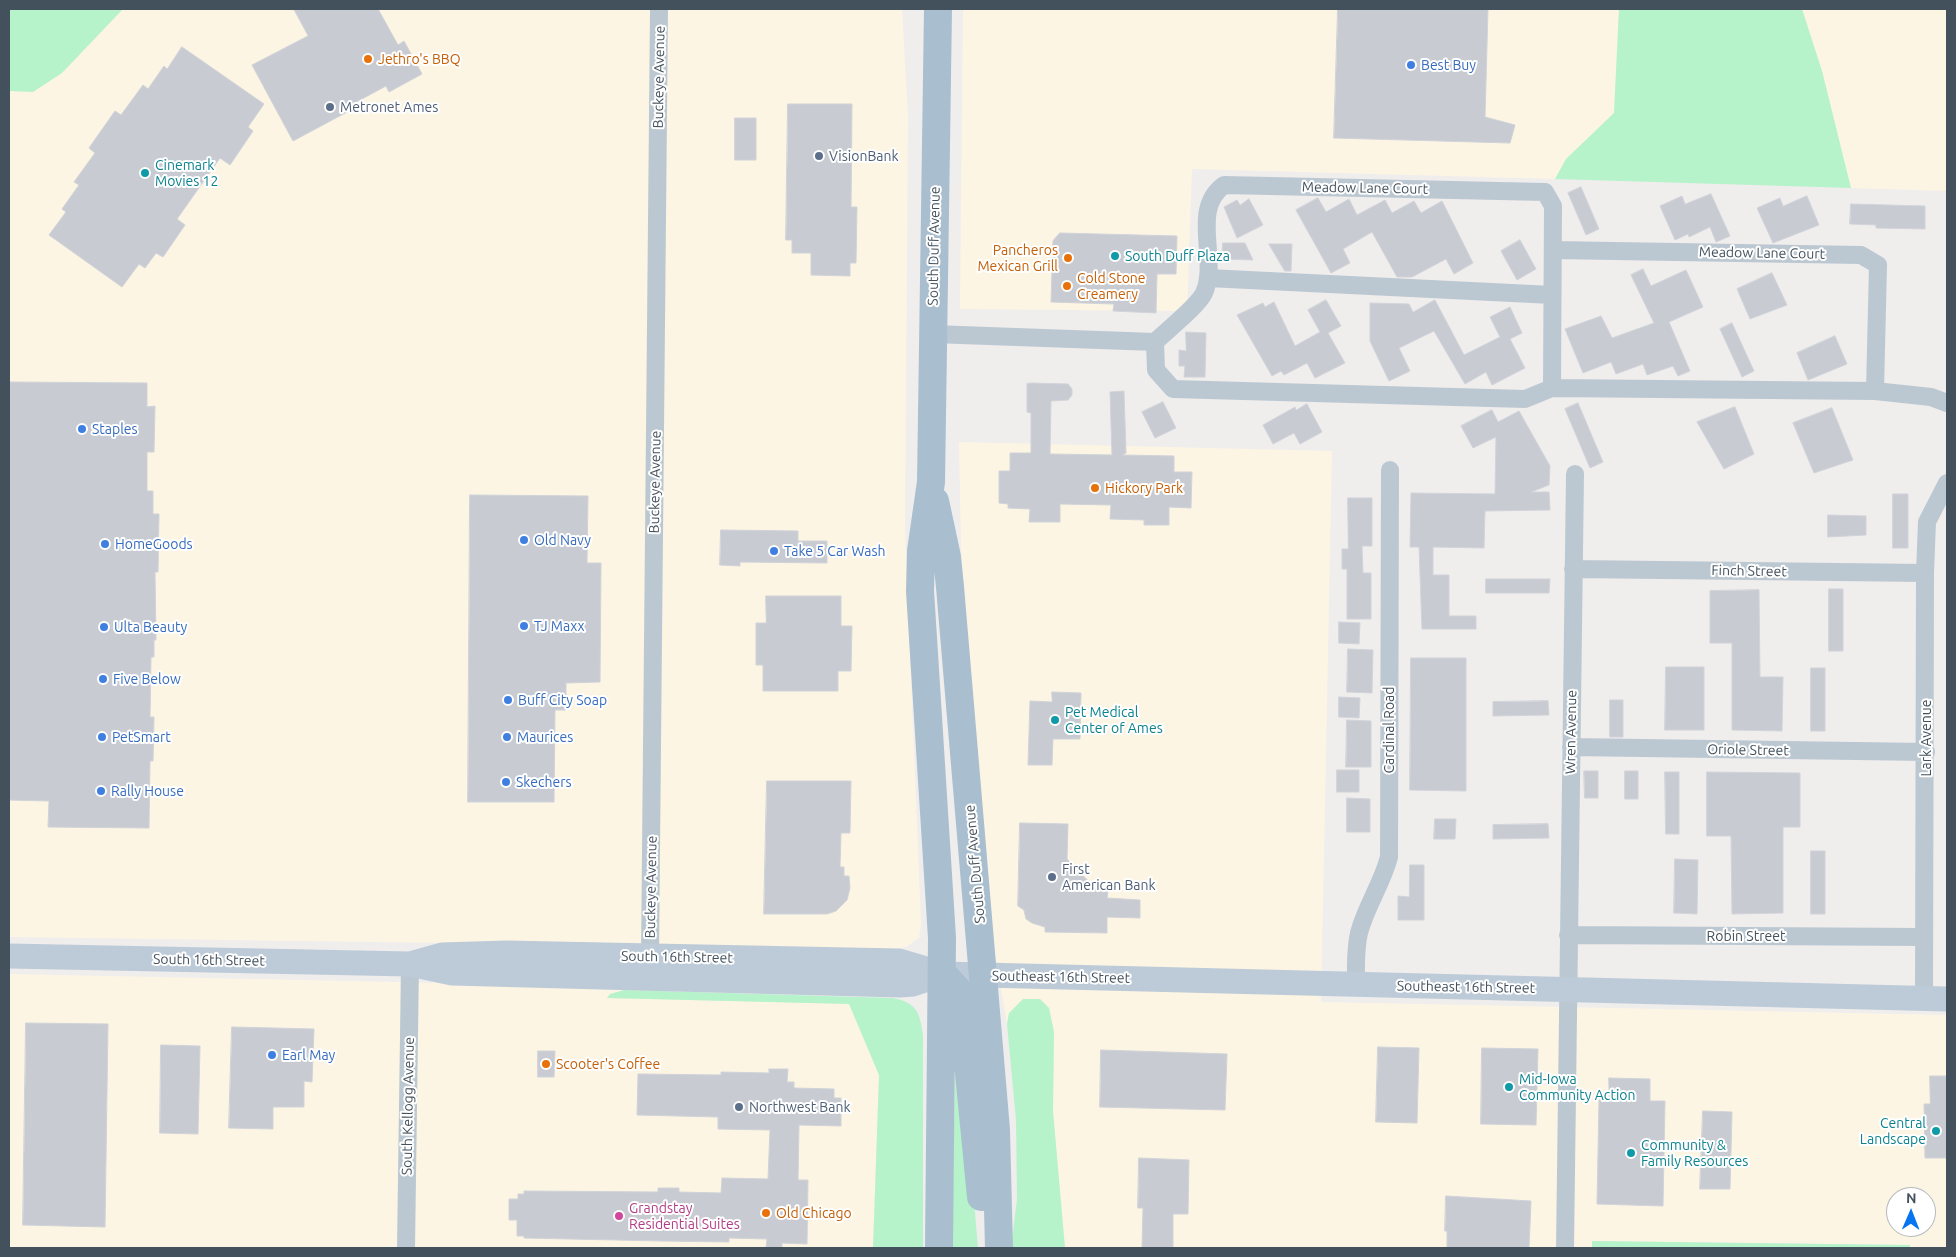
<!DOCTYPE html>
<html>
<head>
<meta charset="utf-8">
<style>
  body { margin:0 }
  #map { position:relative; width:1956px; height:1257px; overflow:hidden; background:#f0eded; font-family:Ubuntu,sans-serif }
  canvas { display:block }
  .frame { position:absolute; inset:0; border:10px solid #43515c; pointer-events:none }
  .north { position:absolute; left:1886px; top:1187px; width:50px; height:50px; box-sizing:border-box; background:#fff; border:1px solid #b4b9be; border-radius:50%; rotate:1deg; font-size:14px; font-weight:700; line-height:20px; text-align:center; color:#43515c }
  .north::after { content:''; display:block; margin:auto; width:18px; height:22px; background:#0775ef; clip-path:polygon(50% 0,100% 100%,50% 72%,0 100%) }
</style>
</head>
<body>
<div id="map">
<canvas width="1956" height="1257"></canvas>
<div class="frame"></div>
<div class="north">N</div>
</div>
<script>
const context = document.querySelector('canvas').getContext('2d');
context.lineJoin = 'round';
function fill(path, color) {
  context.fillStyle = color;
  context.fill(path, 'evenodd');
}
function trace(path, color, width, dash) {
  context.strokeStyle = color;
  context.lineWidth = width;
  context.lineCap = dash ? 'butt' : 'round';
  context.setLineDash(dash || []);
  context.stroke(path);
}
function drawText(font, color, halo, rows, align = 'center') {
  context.font = font + ' Ubuntu,sans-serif';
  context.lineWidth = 4;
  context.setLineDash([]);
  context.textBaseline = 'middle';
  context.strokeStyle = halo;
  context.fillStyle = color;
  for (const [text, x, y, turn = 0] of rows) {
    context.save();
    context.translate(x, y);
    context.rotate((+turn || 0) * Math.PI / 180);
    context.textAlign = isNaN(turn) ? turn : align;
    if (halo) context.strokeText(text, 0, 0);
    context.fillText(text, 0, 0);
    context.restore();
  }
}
fill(new Path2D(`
  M9 9H902L908 116 905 529 921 924 919 938 906 947 893 949 9 937Z
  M963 9H1619L1614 113 1566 159 1555 179 1192 169 1187 311 960 309Z
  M1802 9H1947V191L1851 188 1822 71Z
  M959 442 1332 451 1321 1002 1947 1015V1248H1910V1245L1592 1241V1248H1065L1053 1111 1054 1032 1049 1008 1040 999 1009 1013 1007 1024 993 940 962 594ZM1896 1197H1926V1227H1896Z
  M9 974 494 984 624 990 608 998 849 1004 879 1075 873 1248H9Z`), '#fdf5e3');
fill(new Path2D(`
  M9 9H123L62 73 33 92 9 91Z
  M1619 9H1802L1822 71 1851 188 1555 179 1566 159 1614 113Z
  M624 990 893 998C917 1003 920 1012 923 1036V1248H873L879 1075 849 1004 607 998 610 994Z
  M1023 999H1040L1049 1008 1054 1032 1053 1111 1065 1248H1011L1017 1199 1016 1120 1007 1024 1009 1013Z
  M955 1071H963L978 1248H952Z
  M1592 1241 1910 1245V1248H1592Z`), '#b6f3cb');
const building = new Path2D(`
  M294 9H378L398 45 404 41 422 74 389 92 386 86 347 107 349 111 293 141 252 65 308 36Z
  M1338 9H1488L1485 117 1515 125 1510 143 1334 138Z
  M182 47 264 104 248 127 253 131 230 165 220 158 177 219 185 225 163 257 156 253 145 268 139 264 122 287 49 235 66 212 62 209 79 185 74 182 95 153 89 148 115 111 121 115 143 85 148 89 164 66 167 69Z
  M788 104H852L851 207H857L856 263H850V276L811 275V253H792V240H786Z
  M735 118H756V160H735Z
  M1581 187 1599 229 1586 235 1568 193Z
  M1711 194 1730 236 1716 242 1710 227 1689 237 1688 234 1675 240 1660 206 1682 196 1685 204Z
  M1807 196 1819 225 1773 243 1757 208 1780 198 1783 206Z
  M1318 198 1326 212 1349 199 1357 215 1385 200 1392 213 1414 201 1421 213 1442 201 1473 263 1454 274 1446 259 1412 277H1397L1372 232 1343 249 1350 263 1331 273 1296 210Z
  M1249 199 1263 225 1237 238 1224 207 1237 200 1240 205Z
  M1851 204 1925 206V229L1876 228V225L1850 224Z
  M1060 233 1177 236 1176 274H1157L1156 313 1113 311 1114 304 1051 302 1053 241Z
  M1520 240 1536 269 1517 280 1501 251Z
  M1223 243H1245L1253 260 1222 259Z
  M1269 244H1292L1291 271H1285Z
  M1643 269 1651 286 1686 270 1703 307 1669 322 1690 371 1678 376 1673 366 1647 375 1643 364 1616 374 1611 362 1583 373 1565 329 1601 316 1612 338 1654 323 1631 275Z
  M1772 273 1787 305 1750 319 1737 289Z
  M1326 300 1341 326 1328 333 1345 363 1315 378 1307 363 1284 375 1281 371 1272 376 1237 315 1263 303 1265 307 1274 302 1295 346 1320 332 1308 310Z
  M1435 300 1464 355 1500 337 1490 317 1510 307 1522 333 1510 339 1525 368 1492 385 1486 372 1465 384 1434 331 1399 348 1410 371 1389 381 1370 341V303L1409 304 1413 312Z
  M1732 323 1754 371 1742 377 1720 329Z
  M1186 332 1206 333 1205 377H1184L1185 366H1179V350L1186 351Z
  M1835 336 1847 364 1808 380 1797 353Z
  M9 382 147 383V407L155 406 154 452H147V491H153V514H159L158 572H155L156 640H154V657H151L150 717H154L153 761H150L149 828 48 827 49 801 9 800Z
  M1031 383 1068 384 1072 389V395L1068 400 1051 401 1050 454 1112 455 1110 392 1124 391 1126 453 1122 455 1174 456V472H1192L1191 508 1169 507V525H1144V520L1110 519 1111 505 1060 504V522H1029L1030 509 1008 508V504L999 503V471H1010V453H1031V413L1027 412V384Z
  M1163 402 1176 428 1155 438 1142 412Z
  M1578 403 1603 462 1590 468 1565 409Z
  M1307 404 1322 432 1300 444 1294 433 1273 444 1263 425 1295 407 1296 410Z
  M1735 407 1754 454 1724 469 1697 422Z
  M1832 408 1853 460 1814 473 1793 423Z
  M1492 410 1498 422 1519 411 1550 466 1549 485 1531 492H1549L1550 510 1485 511 1484 548 1433 547V575H1449V616H1476V629H1422L1419 547H1410L1411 493 1495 494 1496 437 1473 448 1461 426Z
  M1893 494H1908V548H1893Z
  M470 495 588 496 587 563H601L600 682 566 683V710H555L554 802H468Z
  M1348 498H1372V546H1362L1363 573H1371V619H1347V569H1342V549H1348Z
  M1828 515 1866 516V535L1828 537Z
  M721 530 798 531V541H827V563L740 562V566L720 565Z
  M1486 579H1550L1549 593H1486Z
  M1829 589H1843V651H1829Z
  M1759 590 1760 677H1783L1782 731 1732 730V643H1710V591Z
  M766 596H841V626H852L851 671H838V691H763V665H756V623H766Z
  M1339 622 1360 623 1359 644 1339 643Z
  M1348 649 1373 650 1372 693 1347 692Z
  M1411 658H1466V791L1410 790Z
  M1666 667H1704V730H1665Z
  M1811 668H1825V731H1811Z
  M1052 692 1081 693 1080 739H1053L1052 765H1028L1030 701 1052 702Z
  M1339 697 1360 698 1359 718 1339 717Z
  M1610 700H1623V737H1610Z
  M1548 701 1549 715 1493 716V702Z
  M1347 720 1371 721V767H1346Z
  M1337 770H1359V792H1337Z
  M1584 771H1598V798H1585Z
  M1625 771H1638V799H1625Z
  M1665 772H1679V834H1666Z
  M1707 772 1800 773V827H1783V913L1732 914 1731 836H1707Z
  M767 781H851L850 833H841L840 867H844V876H849L850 888 847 900 836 911 827 914H764Z
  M1347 798 1370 799V832H1347Z
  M1435 819H1456L1455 839H1434Z
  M1020 823 1068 824 1067 859 1098 891H1108L1107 898 1140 900V918L1107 917V933L1045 932V927L1032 923 1026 919 1024 910 1018 906Z
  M1548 824 1549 838 1493 839V825Z
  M1811 851H1825V914H1811Z
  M1675 859 1698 860 1697 914 1674 913Z
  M1410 865H1424V920H1398V896L1409 897Z
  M26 1023 108 1024 105 1227 23 1225Z
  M232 1027 314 1029 312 1082 304 1081V1107H273V1129L229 1128Z
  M161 1045 200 1046 198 1134 160 1133Z
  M1378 1047 1419 1048 1417 1123 1376 1122Z
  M1482 1048 1538 1049 1536 1125 1481 1124Z
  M1101 1050 1227 1054 1225 1110 1100 1107Z
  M538 1051H555L554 1077H538Z
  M769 1069H788L787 1082H794V1088L834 1089V1098H841V1126L799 1125 798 1180H808L807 1244 782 1243V1248H766L767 1239 729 1238V1242L661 1241 524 1238V1236H517V1220H509V1199H518V1194H524V1191L658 1192V1188H679V1192L721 1193 722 1178 768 1179 770 1130 718 1129V1117L637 1115 638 1074 721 1075V1072L769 1073Z
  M1930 1076H1947V1158H1925L1924 1104H1930Z
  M1609 1078 1650 1079V1101H1665L1663 1206 1597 1204 1599 1100H1609Z
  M1703 1111 1732 1112 1730 1189H1700Z
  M1139 1158 1189 1160 1188 1214H1173V1248H1142L1143 1208H1138Z
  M1446 1196 1531 1201 1529 1248H1447V1231H1445Z`);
fill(building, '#c8ccd2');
trace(building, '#d0d3d9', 1);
trace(new Path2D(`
  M1553 250 1861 255 1878 265 1875 391
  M1208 278 1552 295
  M933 334 1155 342
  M1552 388 1553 206 1545 192 1224 185C1190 210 1219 258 1204 293 1198 306 1166 331 1155 342L1156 370 1173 389 1525 399 1552 388 1875 391 1931 397 1947 403
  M1573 569 1925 573
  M1571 747 1926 752
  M1568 935 1924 937
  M650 956 659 9
  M1356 984C1356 967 1355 950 1359 933 1366 906 1382 884 1389 857L1390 470
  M1924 998 1925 573 1927 522 1947 483
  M406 1248 410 964
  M1565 1248 1575 474`), '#bcc8d1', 18);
trace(new Path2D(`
  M9 956 410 964 452 973 900 985 913 984 943 974
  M410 964 442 955 506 953 899 961 943 974 1947 999`), '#bdcbd8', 25);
trace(new Path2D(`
  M938 9 931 482 921 551 920 591 942 938 939 1248
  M935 501 947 557 950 587 996 1130 999 1248
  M943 974 958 990 962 1001 981 1197`), '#a9becf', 28);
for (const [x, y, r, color] of [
  [368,59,5,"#e8710a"],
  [1411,65,5,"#3f7fe0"],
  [330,107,5,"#5c6f8a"],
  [819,156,5,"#5c6f8a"],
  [145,173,5,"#0f9aa8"],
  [1115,256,5,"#0f9aa8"],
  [1068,258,5,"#e8710a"],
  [1067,286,5,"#e8710a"],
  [82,429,5,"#3f7fe0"],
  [1095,488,5,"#e8710a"],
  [524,540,5,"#3f7fe0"],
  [105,544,5,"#3f7fe0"],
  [774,551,5,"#3f7fe0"],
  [524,626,5,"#3f7fe0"],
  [104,627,5,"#3f7fe0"],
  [103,679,5,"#3f7fe0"],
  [508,700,5,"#3f7fe0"],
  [1055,720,5,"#0f9aa8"],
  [102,737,5,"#3f7fe0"],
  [507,737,5,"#3f7fe0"],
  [506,782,5,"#3f7fe0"],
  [101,791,5,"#3f7fe0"],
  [1052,877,5,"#5c6f8a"],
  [272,1055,5,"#3f7fe0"],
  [546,1064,5,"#e8710a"],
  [1509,1087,5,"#0f9aa8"],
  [739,1107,5,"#5c6f8a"],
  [1936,1131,5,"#0f9aa8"],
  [1631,1153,5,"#0f9aa8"],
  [766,1213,5,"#e8710a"],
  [619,1216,5,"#d1479c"]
]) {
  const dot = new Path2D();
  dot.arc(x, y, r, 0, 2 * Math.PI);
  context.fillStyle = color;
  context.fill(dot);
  trace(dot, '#fff', 2);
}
drawText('14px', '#c56008', '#fff', [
  ["Jethro's BBQ",378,59],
  ["Pancheros",1058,250,"right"],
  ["Mexican Grill",1058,266,"right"],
  ["Cold Stone",1077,278],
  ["Creamery",1077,294],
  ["Hickory Park",1105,488],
  ["Scooter's Coffee",556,1064],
  ["Old Chicago",776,1213]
], 'left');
drawText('14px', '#366cbe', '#fff', [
  ["Best Buy",1421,65],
  ["Staples",92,429],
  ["Old Navy",534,540],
  ["HomeGoods",115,544],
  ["Take 5 Car Wash",784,551],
  ["TJ Maxx",534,626],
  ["Ulta Beauty",114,627],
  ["Five Below",113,679],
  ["Buff City Soap",518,700],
  ["PetSmart",112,737],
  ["Maurices",517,737],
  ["Skechers",516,782],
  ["Rally House",111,791],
  ["Earl May",282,1055]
], 'left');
drawText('14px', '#43515c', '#fff', [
  ["Buckeye Avenue",659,77,-89],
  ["Meadow Lane Court",1365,188,1],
  ["South Duff Avenue",934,246,-89],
  ["Meadow Lane Court",1762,253,1],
  ["Buckeye Avenue",655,482,-89],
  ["Finch Street",1749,571,1],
  ["Cardinal Road",1389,730,-90],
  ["Wren Avenue",1571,732,-89],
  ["Lark Avenue",1926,738,-90],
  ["Oriole Street",1748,750,1],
  ["South Duff Avenue",975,864,-95],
  ["Buckeye Avenue",651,887,-89],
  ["Robin Street",1746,936],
  ["South 16th Street",677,957,1],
  ["South 16th Street",209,960,1],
  ["Southeast 16th Street",1061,977,1],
  ["Southeast 16th Street",1466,987,1],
  ["South Kellogg Avenue",408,1106,-89]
]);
drawText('14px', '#4e5e75', '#fff', [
  ["Metronet Ames",340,107],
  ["VisionBank",829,156],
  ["First",1062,869],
  ["American Bank",1062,885],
  ["Northwest Bank",749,1107]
], 'left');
drawText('14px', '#0d838f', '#fff', [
  ["Cinemark",155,165],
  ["Movies 12",155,181],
  ["South Duff Plaza",1125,256],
  ["Pet Medical",1065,712],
  ["Center of Ames",1065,728],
  ["Mid-Iowa",1519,1079],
  ["Community Action",1519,1095],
  ["Central",1926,1123,"right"],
  ["Landscape",1926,1139,"right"],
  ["Community &",1641,1145],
  ["Family Resources",1641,1161]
], 'left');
drawText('14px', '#b23c85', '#fff', [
  ["Grandstay",629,1208],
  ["Residential Suites",629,1224]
], 'left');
</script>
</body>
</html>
